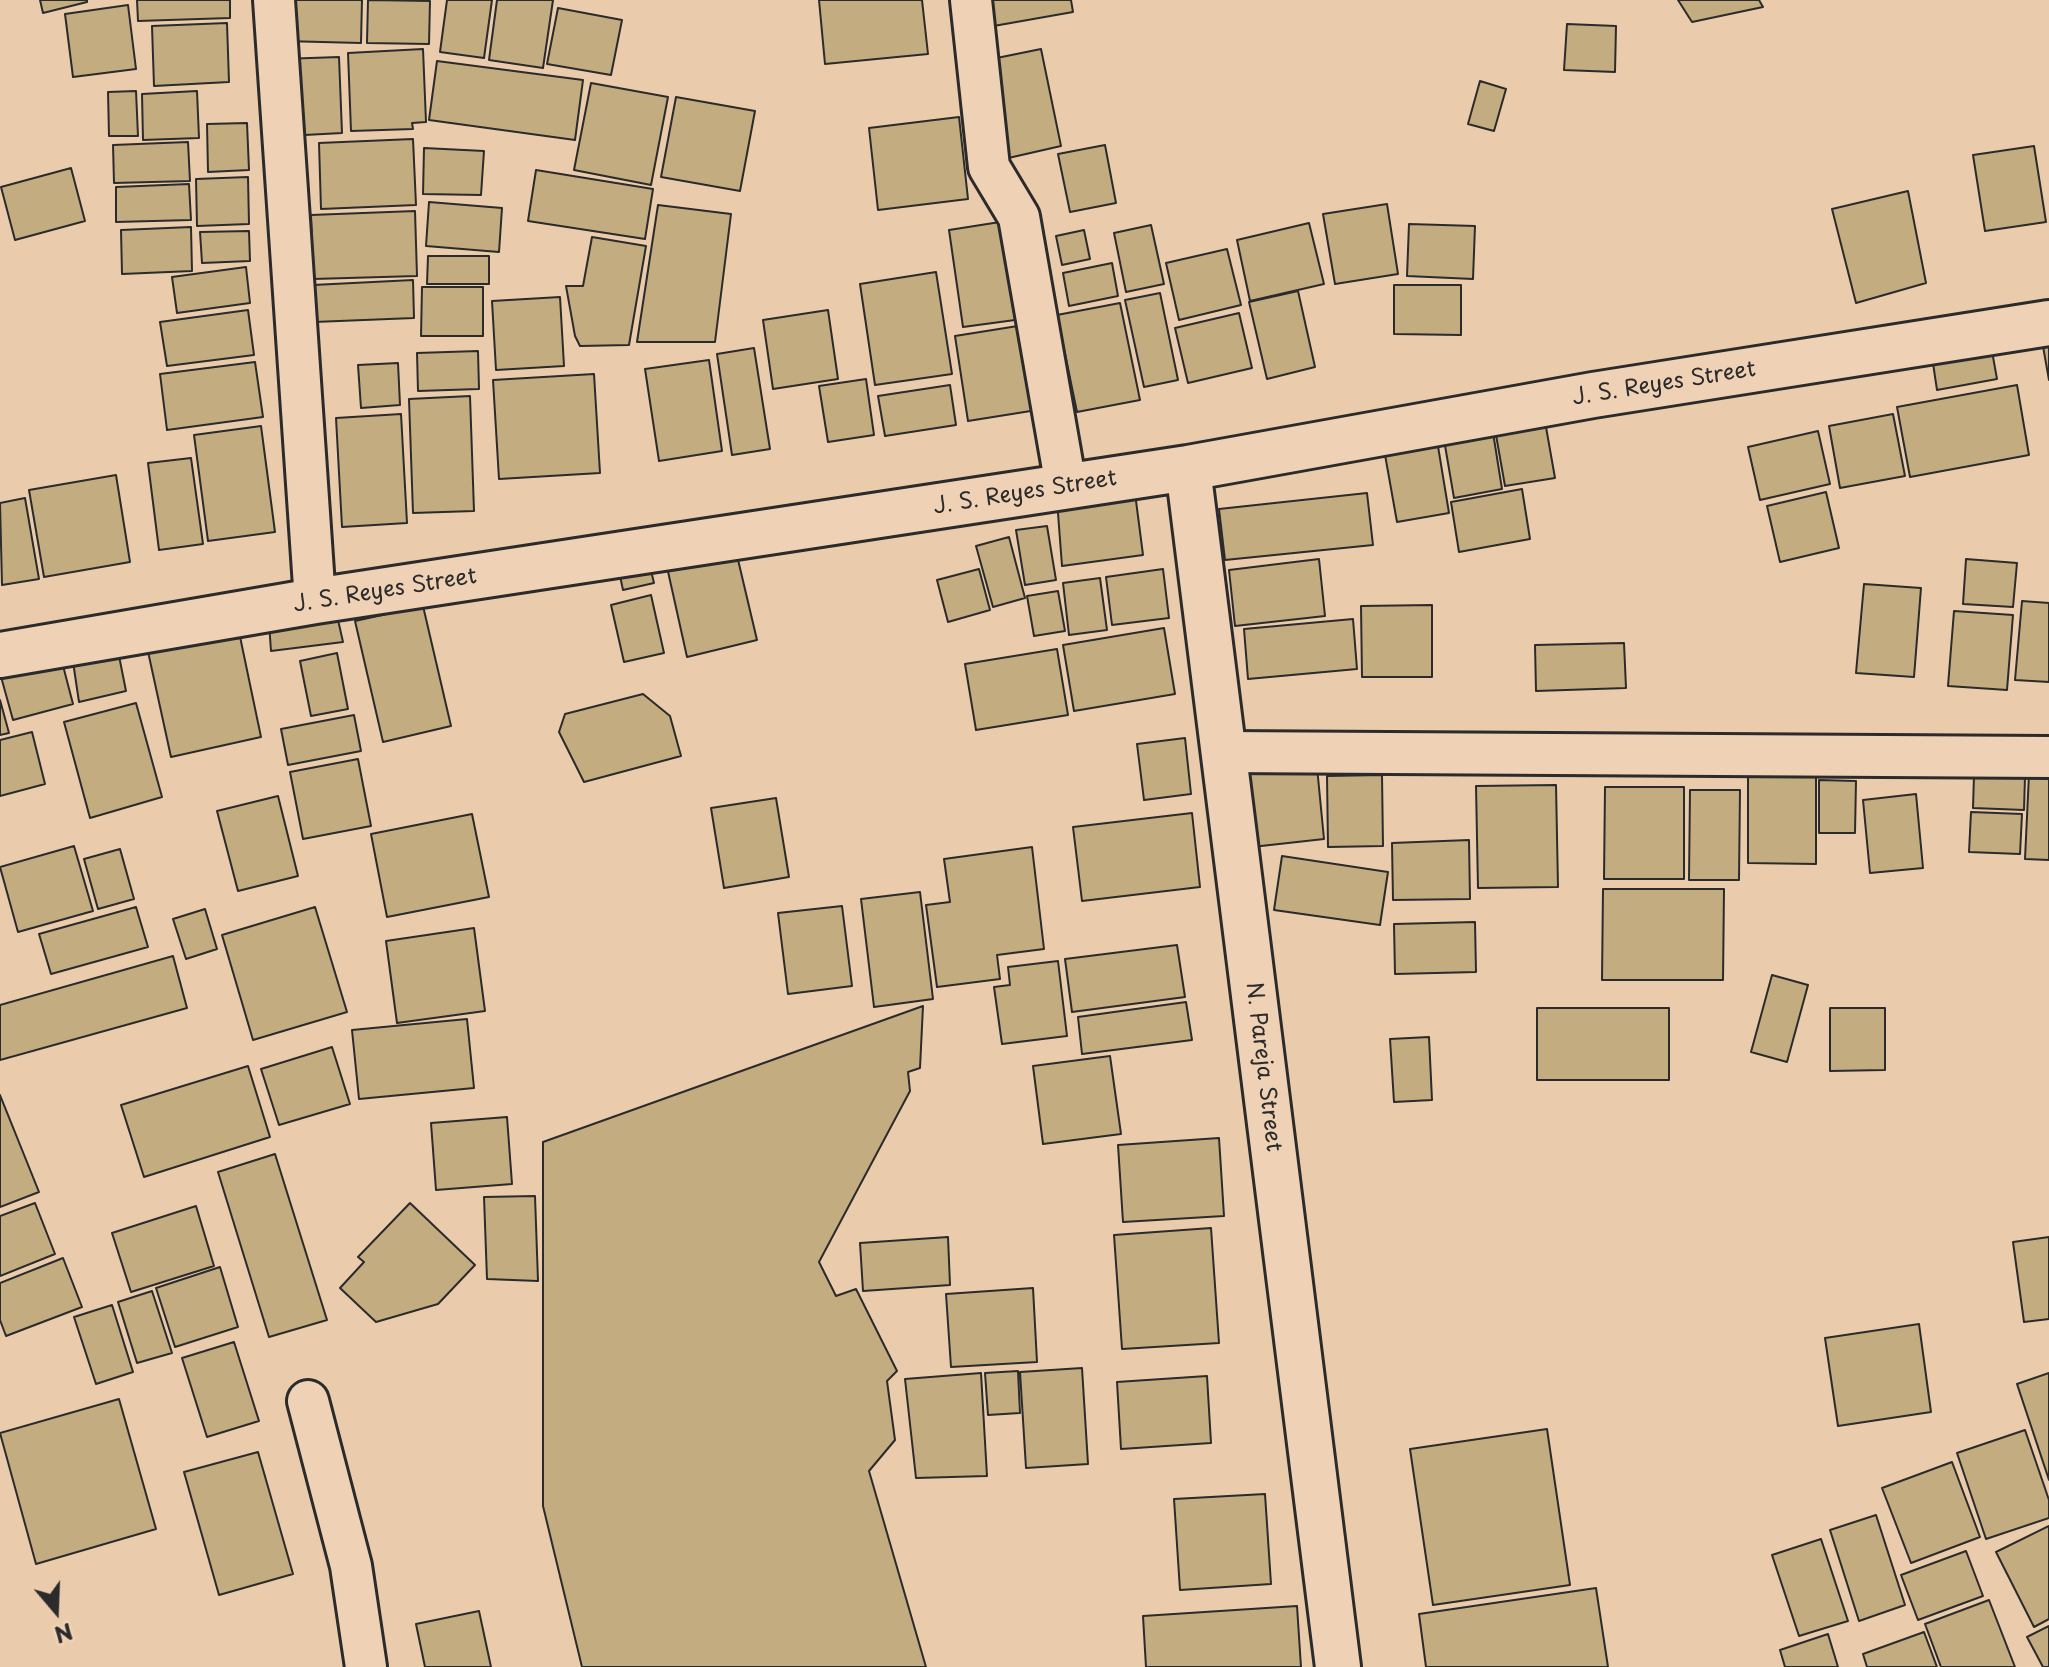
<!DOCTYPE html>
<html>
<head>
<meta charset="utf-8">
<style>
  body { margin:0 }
  #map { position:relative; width:2049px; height:1667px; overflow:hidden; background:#eaccad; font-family:"Playpen Sans",sans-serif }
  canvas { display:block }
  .north { position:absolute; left:16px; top:1571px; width:80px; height:80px; -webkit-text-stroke:6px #efd1b5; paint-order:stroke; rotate:161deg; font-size:22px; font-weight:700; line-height:32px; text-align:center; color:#2b2b2b }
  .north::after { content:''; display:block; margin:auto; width:28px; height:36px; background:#2b2b2b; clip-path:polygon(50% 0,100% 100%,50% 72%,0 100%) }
</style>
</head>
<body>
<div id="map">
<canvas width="2049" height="1667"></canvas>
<div class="north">N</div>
</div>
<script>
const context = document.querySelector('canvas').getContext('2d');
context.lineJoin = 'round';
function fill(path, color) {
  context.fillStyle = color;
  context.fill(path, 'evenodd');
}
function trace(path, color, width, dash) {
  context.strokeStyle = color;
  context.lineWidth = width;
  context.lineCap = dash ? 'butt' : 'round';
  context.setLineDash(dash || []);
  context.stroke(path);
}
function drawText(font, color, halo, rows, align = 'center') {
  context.font = font + ' "Playpen Sans",sans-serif';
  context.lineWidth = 7;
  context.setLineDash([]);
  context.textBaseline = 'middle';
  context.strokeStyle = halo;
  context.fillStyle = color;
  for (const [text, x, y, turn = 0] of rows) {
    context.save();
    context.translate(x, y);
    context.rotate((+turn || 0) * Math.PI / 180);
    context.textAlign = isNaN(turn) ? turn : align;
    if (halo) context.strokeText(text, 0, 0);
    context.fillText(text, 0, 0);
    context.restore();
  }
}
const building = new Path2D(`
  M40 0H87V2L43 13Z
  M137 0H230V18L138 21Z
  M284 0H362L361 43 283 41Z
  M368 0 430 1 429 44 367 43Z
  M447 0H492L484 58 440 52Z
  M497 0H553L543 68 489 60Z
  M819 0H922L928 54 825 64Z
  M983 0H1071L1073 12 988 27Z
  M1678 0H1759L1763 7 1692 22Z
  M128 5 136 69 73 77 65 14Z
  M558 8 622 20 611 75 547 64Z
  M227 23 229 82 154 86 152 26Z
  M1567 24 1616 26 1615 72 1564 70Z
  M423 49 426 122 412 123 413 129 351 131 348 53Z
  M1041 49 1061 146 1004 159 982 61Z
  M339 57 342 133 286 136 282 59Z
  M437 61 583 80 575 140 429 120Z
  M1480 81 1506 89 1494 131 1468 124Z
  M591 83 668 97 651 185 574 170Z
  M136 91 138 136H109L108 92Z
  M197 91 199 138 143 140 142 94Z
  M676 97 755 111 740 191 661 177Z
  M959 117 968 199 878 210 869 128Z
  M247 123 249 170 208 172 207 124Z
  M413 139 416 205 321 209 319 143Z
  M188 142 190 181 114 183 113 145Z
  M1105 145 1116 203 1070 212 1058 154Z
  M2034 146 2046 222 1985 231 1973 155Z
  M424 148 484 151 481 195 423 194Z
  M71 168 85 221 15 240 1 187Z
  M536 170 653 189 645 239 528 221Z
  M248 177 249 224 197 226 196 179Z
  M189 184 191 220 116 222V187Z
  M1908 191 1926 283 1856 303 1832 209Z
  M429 202 502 208 499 252 426 246Z
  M1387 204 1398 274 1335 284 1323 214Z
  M658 205 731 214 715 342H637Z
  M415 211 417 276 313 279 311 215Z
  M1000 222 1015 320 963 327 949 230Z
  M1309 223 1324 284 1250 301 1237 240Z
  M1409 224 1475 226 1473 279 1407 276Z
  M1151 225 1164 284 1126 292 1114 233Z
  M191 227 192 271 122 274 121 230Z
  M1084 230 1090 259 1062 265 1056 236Z
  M249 231 250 261 202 263 200 232Z
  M592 237 646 246 629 345 580 346 575 336 566 286H583Z
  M1227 249 1241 305 1179 320 1166 263Z
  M428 256H489V284H427Z
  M1112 263 1118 296 1069 306 1063 273Z
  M246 267 250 303 177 313 172 277Z
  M936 272 952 374 875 385 860 284Z
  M413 280 414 318 314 322 313 285Z
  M1394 285H1461V335L1394 334Z
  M422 287H483V336H421Z
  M1298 291 1315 367 1267 379 1249 302Z
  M1160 293 1178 380 1144 387 1125 300Z
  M560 297 564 366 496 370 492 301Z
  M1120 303 1140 400 1077 412 1057 315Z
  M248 310 254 355 167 366 160 322Z
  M828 310 838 379 773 389 763 320Z
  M1239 313 1252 368 1188 383 1175 328Z
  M1024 325 1037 410 968 421 955 336Z
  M2049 333V380L2041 335Z
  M1990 340 1997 379 1937 390 1931 350Z
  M754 348 770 449 732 455 717 354Z
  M478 351 479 389 418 391 417 353Z
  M709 360 722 451 659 461 645 369Z
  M255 362 263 417 167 430 160 374Z
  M398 363 400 405 361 408 358 365Z
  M594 374 600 473 499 479 493 380Z
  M866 379 874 435 828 442 819 386Z
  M950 385 956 425 885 436 878 396Z
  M2017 385 2029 455 1910 477 1897 407Z
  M470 396 474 511 413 513 409 399Z
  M1543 410 1555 478 1505 486 1493 418Z
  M401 414 407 523 342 527 336 418Z
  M1893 414 1905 476 1840 488 1829 426Z
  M1491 420 1502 489 1454 498 1442 428Z
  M261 426 275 532 208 541 194 435Z
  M1435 428 1449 513 1397 522 1382 438Z
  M1818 431 1830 484 1760 500 1748 447Z
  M191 458 203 544 159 550 148 463Z
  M116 475 130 562 44 577 29 490Z
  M1522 489 1530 539 1459 552 1451 502Z
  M1826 492 1839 548 1780 562 1767 506Z
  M1135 493 1143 555 1062 566 1057 500Z
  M1367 493 1373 545 1225 560 1219 509Z
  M25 498 39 579 2 585 0 503Z
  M1047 526 1056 580 1025 585 1016 530Z
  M1009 537 1025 598 993 607 976 546Z
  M735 547 757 640 687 657 665 558Z
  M647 554 654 583 623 590 617 562Z
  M1319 559 1325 616 1235 626 1229 570Z
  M1966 559 2017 563 2013 607 1963 604Z
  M979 569 990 610 948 622 937 580Z
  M1163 569 1169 618 1112 625 1106 577Z
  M1100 578 1107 630 1069 635 1063 583Z
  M1864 584 1921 588 1914 677 1856 673Z
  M1058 591 1065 631 1034 636 1027 596Z
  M651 595 664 653 624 662 611 605Z
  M2022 601 2049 603V682L2015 680Z
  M1432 605V677H1362L1361 606Z
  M423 606 451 726 383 742 355 621Z
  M336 611 343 642 271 651 269 623Z
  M1954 611 2013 615 2007 690 1948 686Z
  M1353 619 1357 669 1248 679 1244 629Z
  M238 627 261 737 171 757 147 647Z
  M1164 628 1175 694 1074 711 1063 645Z
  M1624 643 1626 688 1536 691 1535 645Z
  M1057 649 1068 715 976 730 965 664Z
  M118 651 126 691 79 702 72 655Z
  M337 653 348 709 311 716 300 661Z
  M61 658 73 704 13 720 0 673Z
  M643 694 670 716 681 756 584 782 559 732 565 714Z
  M0 700 9 733 0 735Z
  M136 703 162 797 90 818 64 722Z
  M354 715 361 751 288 765 281 729Z
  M32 732 45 784 0 796V740Z
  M1185 738 1191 794 1144 800 1137 744Z
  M358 759 371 826 303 839 290 772Z
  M1317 767 1324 839 1252 847 1244 774Z
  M2029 774H2049V860L2025 859Z
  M1382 775 1383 846 1328 847 1327 776Z
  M1974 775 2025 777 2024 810 1973 808Z
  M1748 776H1816V864L1748 863Z
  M1819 780 1856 781 1855 833H1819Z
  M1556 785 1558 887 1478 888 1476 786Z
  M1605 787H1684V879H1604Z
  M1690 790H1740L1739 880H1689Z
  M1916 794 1923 868 1870 873 1863 800Z
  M278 796 298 876 238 891 217 811Z
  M776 798 789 877 724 888 711 808Z
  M1971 812 2022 814 2020 854 1969 852Z
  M1192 813 1200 887 1082 901 1073 827Z
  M472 814 489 897 387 917 371 834Z
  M1469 840 1470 899 1393 900 1392 843Z
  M74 846 93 911 18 932 0 867Z
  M1032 847 1044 949 997 955 1000 979 937 987 926 905 950 902 944 859Z
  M120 849 134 899 98 909 84 859Z
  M1282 856 1388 872 1380 925 1274 910Z
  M1603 889H1724L1723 980H1602Z
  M920 892 933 999 874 1007 861 899Z
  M842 906 852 986 788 994 778 913Z
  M136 907 148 947 51 974 39 934Z
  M315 907 347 1012 253 1040 222 935Z
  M205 909 217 949 186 959 173 919Z
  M1475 922 1476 972 1395 974 1394 924Z
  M474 928 485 1011 397 1023 386 941Z
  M1177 945 1185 997 1072 1012 1065 959Z
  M173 956 187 1008 0 1060V1005Z
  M1058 961 1067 1036 1002 1044 994 987 1010 985 1008 967Z
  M1772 975 1808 985 1787 1062 1751 1052Z
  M1186 1002 1192 1040 1082 1054 1078 1017Z
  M923 1006 920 1068 908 1072 910 1091 819 1262 836 1296 856 1289 897 1371 887 1381 895 1440 869 1471 926 1667H582L543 1506V1142Z
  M1537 1008H1669V1080H1537Z
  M1830 1008H1885V1070L1830 1071Z
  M467 1019 474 1088 359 1099 352 1030Z
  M1429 1037 1432 1100 1394 1102 1390 1039Z
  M332 1047 350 1104 279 1125 261 1069Z
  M1110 1056 1121 1134 1043 1144 1033 1066Z
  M248 1066 270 1137 144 1177 121 1105Z
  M0 1095 39 1192 0 1207Z
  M507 1117 512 1184 436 1190 431 1123Z
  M1219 1138 1224 1216 1123 1222 1118 1145Z
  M275 1154 327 1320 269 1337 218 1172Z
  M535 1196 538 1281 487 1279 484 1197Z
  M35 1203 55 1254 0 1276V1216Z
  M410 1203 475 1265 438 1304 376 1322 340 1288 364 1262 358 1257Z
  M196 1206 214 1266 131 1292 112 1233Z
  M1211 1228 1219 1343 1122 1349 1114 1235Z
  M948 1237 950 1285 863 1291 860 1243Z
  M2049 1237V1319L2024 1322 2013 1242Z
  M63 1258 82 1307 6 1336 0 1320V1283Z
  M220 1267 238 1327 175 1347 156 1288Z
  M1033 1288 1037 1362 951 1367 946 1294Z
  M152 1291 172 1353 137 1363 118 1302Z
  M112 1305 133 1372 96 1384 74 1317Z
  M1919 1324 1931 1412 1838 1426 1825 1338Z
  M234 1342 259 1421 207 1437 182 1358Z
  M1082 1368 1088 1464 1026 1468 1020 1372Z
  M1018 1371 1020 1413 988 1415 985 1373Z
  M981 1373 987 1476 916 1478 905 1379Z
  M2049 1373V1480L2017 1384Z
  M1207 1376 1211 1443 1121 1449 1117 1382Z
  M119 1399 156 1529 36 1564 0 1433Z
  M1547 1429 1570 1585 1433 1605 1410 1449Z
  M2025 1430 2049 1500V1518L1986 1539 1957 1453Z
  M258 1452 293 1574 219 1595 184 1472Z
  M1952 1462 1980 1537 1911 1563 1882 1488Z
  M1265 1494 1271 1584 1180 1590 1174 1499Z
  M1876 1515 1905 1605 1859 1621 1830 1530Z
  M2049 1526V1619L2034 1627 1996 1552Z
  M1821 1539 1848 1621 1799 1636 1772 1555Z
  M1966 1551 1983 1596 1918 1620 1901 1575Z
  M1596 1588 1608 1667H1426L1419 1614Z
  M1989 1600 2015 1667H1941L1925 1624Z
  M1297 1606 1301 1667H1146L1143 1616Z
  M479 1611 491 1667H425L416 1624Z
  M2049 1626V1667H2043L2027 1637Z
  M1924 1632 1937 1667H1867L1863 1654Z
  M1828 1634 1838 1667H1785L1780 1650Z`);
fill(building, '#c4ac81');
trace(building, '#2b2b2b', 2);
const street = new Path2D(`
  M274 0 315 601
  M971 0 989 167 1019 217 1066 486
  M1223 752 2049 757
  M308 1401 351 1566 366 1667`);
const secondary = new Path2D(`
  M1188 468 1338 1667
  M0 655 315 601 1188 468 1593 395 2049 323`);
trace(street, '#2b2b2b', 46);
trace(secondary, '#2b2b2b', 50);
trace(street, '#efd1b5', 40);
trace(secondary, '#efd1b5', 44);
drawText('22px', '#2b2b2b', '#efd1b5', [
  ["J. S. Reyes Street",1664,384,-9],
  ["J. S. Reyes Street",1025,493,-9],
  ["J. S. Reyes Street",385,591,-9],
  ["N. Pareja Street",1263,1067,83]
]);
</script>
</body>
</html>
